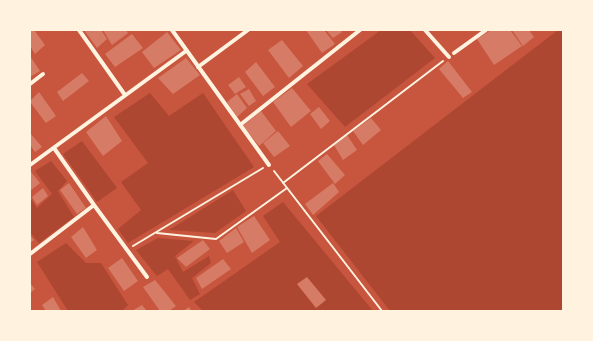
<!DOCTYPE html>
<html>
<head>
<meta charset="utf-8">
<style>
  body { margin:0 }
  #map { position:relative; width:593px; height:341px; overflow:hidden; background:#c8553d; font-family:Commissioner,sans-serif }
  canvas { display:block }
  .frame { position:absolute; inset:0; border:31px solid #fff3e0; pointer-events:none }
</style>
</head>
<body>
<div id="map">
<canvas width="593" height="341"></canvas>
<div class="frame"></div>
</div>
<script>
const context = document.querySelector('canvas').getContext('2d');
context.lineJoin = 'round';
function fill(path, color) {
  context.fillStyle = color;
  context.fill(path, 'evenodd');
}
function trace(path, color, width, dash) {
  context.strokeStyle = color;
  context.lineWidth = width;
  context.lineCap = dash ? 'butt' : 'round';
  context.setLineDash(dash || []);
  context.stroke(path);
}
fill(new Path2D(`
  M381 30H410L435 58 345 127 307 84Z
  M558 30H563V311H390L316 216Z
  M150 93 169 116 203 93 254 167 128 243 118 229 141 210 121 182 148 163 114 117Z
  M82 141 117 188 97 202 63 154Z
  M51 161 67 181 58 191 74 217 39 243 30 232V198L37 208 52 194 35 171Z
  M233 190 246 211 215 233 169 230Z
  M283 202 373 311H203L194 302 280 242 263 216Z
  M158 238 194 241 175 256 183 272 209 256 211 263 192 278 200 294 190 300 168 269 157 276 136 250Z
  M66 243 86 263H101L128 305 122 311H68L37 262Z`), '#ae4732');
fill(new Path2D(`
  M30 30H34L45 45 35 54 30 46Z
  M84 30H101L107 39 97 48Z
  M103 30H126L128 33 112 45Z
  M306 30H324L335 44 322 53Z
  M326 30H341L342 32 333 38Z
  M491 30H510L522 46 494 65 477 39Z
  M512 30H529L534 37 523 46Z
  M167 32 181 50 154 68 142 52Z
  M132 34 143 48 115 67 105 54Z
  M282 40 303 66 289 78 268 50Z
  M30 56 40 71 30 77Z
  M186 58 200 75 173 94 158 78Z
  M448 61 472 92 463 98 439 69Z
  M256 62 275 87 263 96 245 72Z
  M82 73 89 81 63 101 57 92Z
  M239 77 246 87 235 94 228 85Z
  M292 88 311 111 291 127 273 102Z
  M249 89 256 101 249 106 240 94Z
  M39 92 56 116 46 123 30 102V101Z
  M237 94 247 108 237 117 227 102Z
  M319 107 330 121 321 129 310 114Z
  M261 111 276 131 259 146 243 126Z
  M106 116 122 141 103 156 86 132Z
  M371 118 381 130 363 145 353 131Z
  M278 131 290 146 274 157 263 143Z
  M31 134 42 147 35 152 30 145V135Z
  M347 135 357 150 343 160 334 145Z
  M327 154 345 175 335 184 318 161Z
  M31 172 40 183 30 191V173Z
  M69 183 86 208 77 214 60 190Z
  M333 183 339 192 313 215 305 204Z
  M43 188 48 196 37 205 32 197Z
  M254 216 270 240 252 253 237 227Z
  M83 227 97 250 86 258 71 237Z
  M236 228 244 242 227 253 219 241Z
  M30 235 34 240 30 243Z
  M203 240 210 249 186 267 177 258Z
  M122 258 138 281 124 291 108 268Z
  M223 259 231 269 202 289 196 278Z
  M307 277 326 300 316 308 297 284Z
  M155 280 176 306 169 311H160L143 287Z
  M30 283 35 289 30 293Z
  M53 297 61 311H46L42 305Z
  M142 305 147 311H132Z
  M189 307 192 311H183Z`), '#d67c66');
trace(new Path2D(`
  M274 171 382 311
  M283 183 443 61
  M157 233 216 239 287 188
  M133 246 263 168`), '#fff3e0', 2);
trace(new Path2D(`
  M79 30 125 95
  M172 30 269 165
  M425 30 449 57
  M454 53 486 30
  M198 67 248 30
  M30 84 43 74
  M240 125 360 30
  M54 148 94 205 147 277
  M30 165 186 51
  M30 254 94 205`), '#fff3e0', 4);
</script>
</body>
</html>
